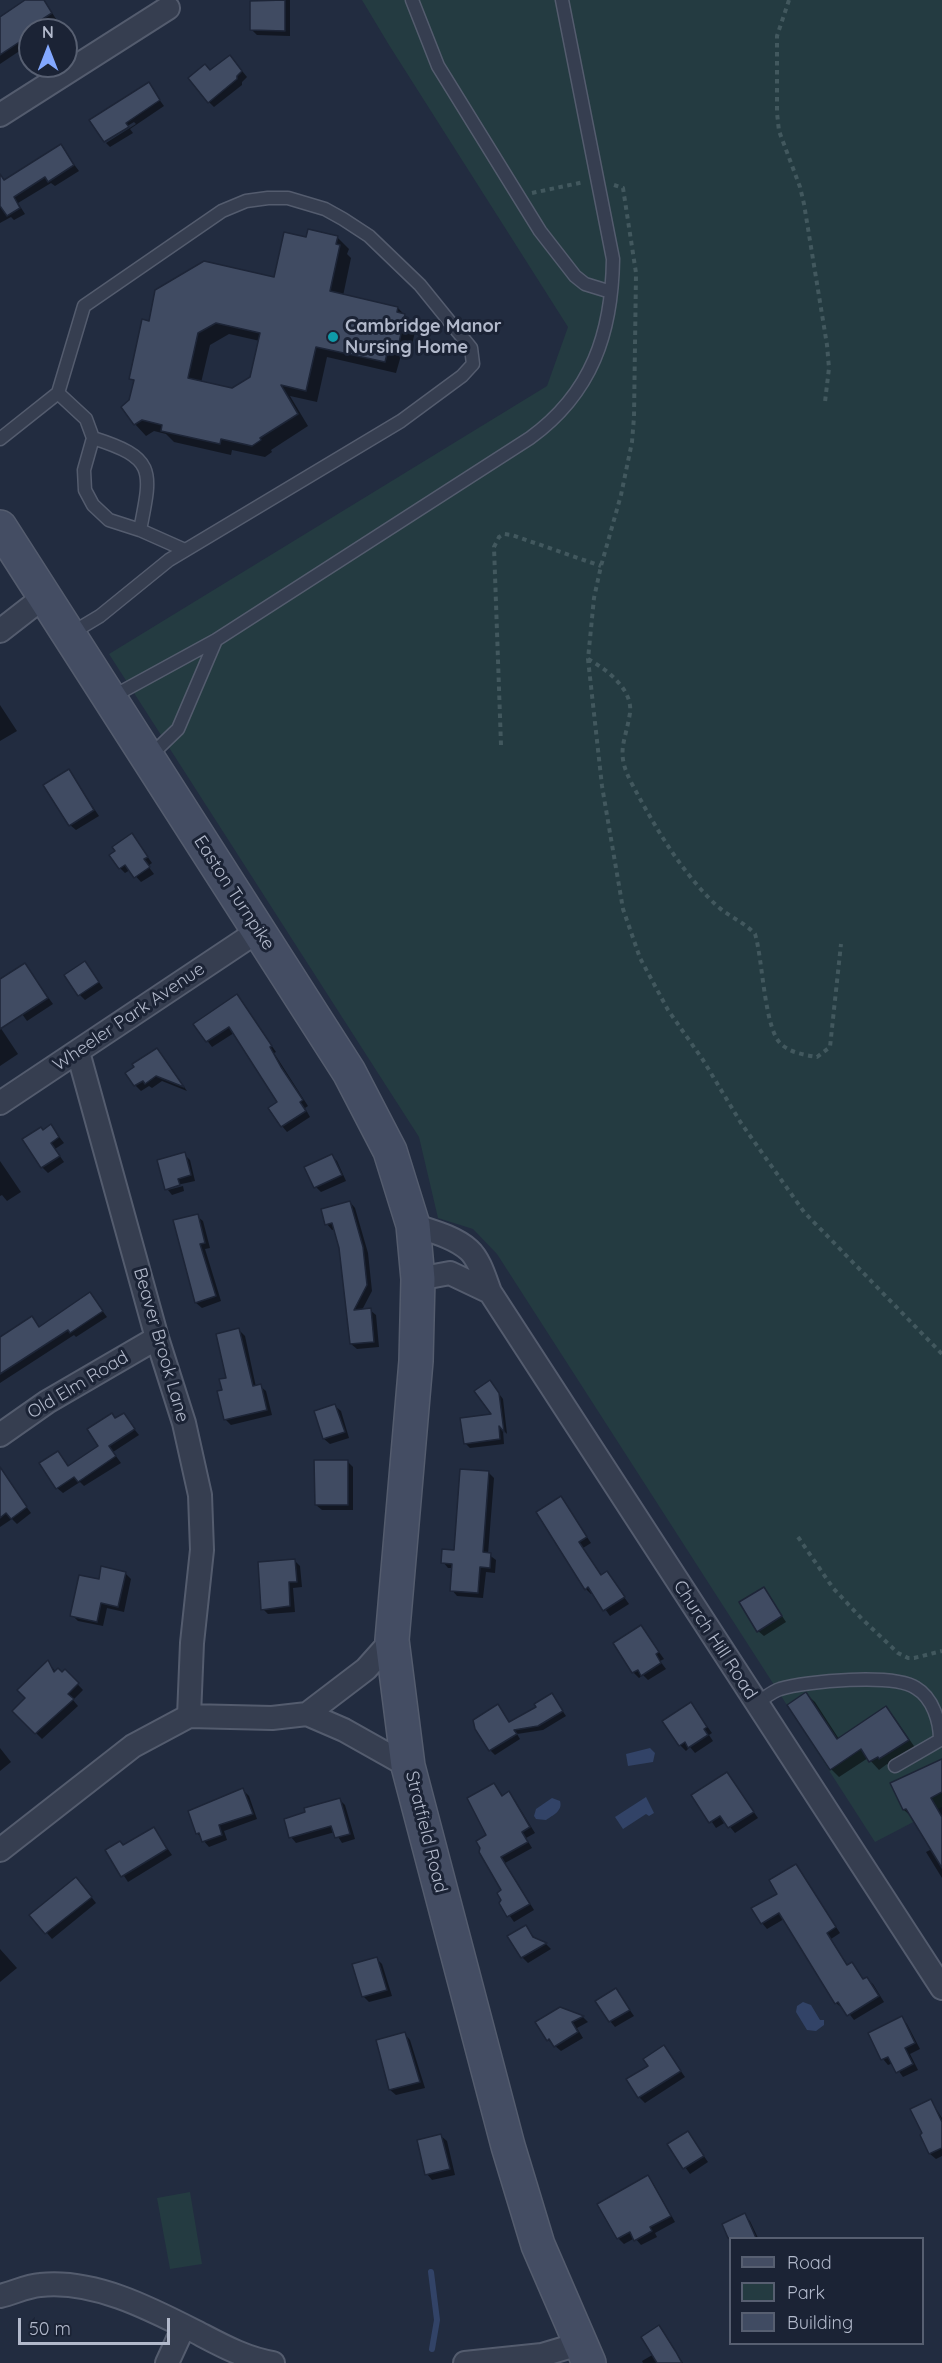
<!DOCTYPE html>
<html>
<head>
<meta charset="utf-8">
<style>
  body { margin:0 }
  #map { position:relative; width:942px; height:2363px; overflow:hidden; background:#222c40; font-family:Quicksand,sans-serif }
  canvas { display:block }
  .legend { position:absolute; left:729px; top:2237px; width:195px; height:108px; box-sizing:border-box; background:#1b2335; border:2px solid #575f71; margin:0; padding:8px 10px; list-style:none; font-size:18px; color:#b2b9cb }
  .legend li { display:flex; align-items:center; gap:12px; height:30px }
  .legend b { width:30px; border:2px solid #575f71 }
  .north { position:absolute; left:18px; top:18px; width:60px; height:60px; box-sizing:border-box; background:#1b2335; border:2px solid #575f71; border-radius:50%; rotate:0deg; font-size:16px; font-weight:700; line-height:24px; text-align:center; color:#b2b9cb }
  .north::after { content:''; display:block; margin:auto; width:21px; height:27px; background:#83a8ff; clip-path:polygon(50% 0,100% 100%,50% 72%,0 100%) }
  .scale { position:absolute; left:18px; top:2318px; width:152px; height:27px; box-sizing:border-box; border:3px solid #b2b9cb; border-top:0; padding-left:8px; font-size:18px; line-height:21px; white-space:nowrap; color:#b2b9cb; -webkit-text-stroke:4px #1b2335; paint-order:stroke }
</style>
</head>
<body>
<div id="map">
<canvas width="942" height="2363"></canvas>
<ul class="legend">
<li><b style="height:8px;background:#444d63"></b>Road</li>
<li><b style="height:16px;background:#243b41"></b>Park</li>
<li><b style="height:16px;background:#404b62"></b>Building</li>
</ul>
<div class="north">N</div>
<div class="scale">50 m</div>
</div>
<script>
const context = document.querySelector('canvas').getContext('2d');
context.lineJoin = 'round';
function fill(path, color) {
  context.fillStyle = color;
  context.fill(path, 'evenodd');
}
function trace(path, color, width, dash) {
  context.strokeStyle = color;
  context.lineWidth = width;
  context.lineCap = dash ? 'butt' : 'round';
  context.setLineDash(dash || []);
  context.stroke(path);
}
function drawText(font, color, halo, rows, align = 'center') {
  context.font = font + ' Quicksand,sans-serif';
  context.lineWidth = 6;
  context.setLineDash([]);
  context.textBaseline = 'middle';
  context.strokeStyle = halo;
  context.fillStyle = color;
  for (const [text, x, y, turn = 0] of rows) {
    context.save();
    context.translate(x, y);
    context.rotate((+turn || 0) * Math.PI / 180);
    context.textAlign = isNaN(turn) ? turn : align;
    if (halo) context.strokeText(text, 0, 0);
    context.fillText(text, 0, 0);
    context.restore();
  }
}
fill(new Path2D(`
  M362 0H942V1807L875 1842 497 1254 473 1229 438 1218 419 1137 109 654 547 386 568 327 389 45Z
  M190 2192 202 2264 170 2269 157 2198Z`), '#243b41');
fill(new Path2D(`
  M650 1748 655 1753 653 1762 628 1766 626 1754Z
  M646 1797 654 1813 649 1816 646 1814 623 1829 615 1817Z
  M552 1798 560 1801C563 1811 553 1815 546 1820L536 1819 534 1816 536 1809Z
  M803 2002 811 2005 820 2020H824V2025L816 2031 807 2030 796 2012 797 2006Z`), '#324367');
fill(new Path2D(`
  M28 0H44L56 19 43 28 44 30H30V44L0 64V19Z
  M257 0H290V36L257 35 252 30Z
  M235 62 247 77 242 82V85L214 107 209 102 210 71Z
  M148 84 164 106 130 129 133 133 110 147 106 143 136 124 134 122 104 140Z
  M60 146 79 171 55 186 51 183 18 203 25 214 14 220 11 217 0 223V184Z
  M337 237 349 249 347 254 351 258 343 296 398 308 416 327 410 354 402 352 396 373 327 357 317 402 290 396 308 426 271 450 272 452 265 457 232 450 231 455 174 442 166 434 154 431 146 436 135 424 131 401 135 382 131 378 150 322 275 279 307 238ZM229 334 260 341 252 378 232 390 201 383 210 345Z
  M0 705 17 731 0 741Z
  M69 771 99 816 76 830 70 825Z
  M132 835 152 863 148 866 154 874 141 882 130 870 125 873 120 868Z
  M25 965 53 1004 27 1021 0 983V981Z
  M90 969 103 988 85 1000 80 995Z
  M237 996 276 1052 274 1053 308 1106 305 1108 310 1117 287 1132 282 1126 279 1102 234 1033 212 1047 195 1024Z
  M0 1027 18 1054 0 1066Z
  M157 1049 162 1055 187 1091 162 1081 152 1088 149 1086 141 1091 135 1085 127 1074Z
  M51 1126 64 1143 55 1149 64 1162 48 1173 42 1167 43 1131Z
  M184 1154 190 1160 195 1181 168 1187V1190L167 1189Z
  M332 1156 337 1161 346 1181 321 1192 316 1187Z
  M0 1161 21 1192 7 1201 2 1195 0 1196Z
  M183 1186 184 1191 172 1195 168 1190Z
  M350 1202 355 1208 368 1253 372 1291 362 1310H370L376 1315 379 1347 357 1349 351 1344 341 1248 335 1229 332 1230 327 1224Z
  M197 1216 203 1221 210 1248 205 1249 221 1301 202 1308 196 1303Z
  M90 1294 107 1317 76 1337 74 1335 0 1383V1347L32 1318 40 1328Z
  M239 1330 245 1336 256 1387 260 1386 266 1391 272 1415 231 1425 225 1419 224 1391Z
  M494 1387 503 1399 507 1434 503 1430 504 1444 470 1448 465 1443 494 1416Z
  M335 1406 341 1411 349 1438 330 1444 324 1439 316 1412Z
  M123 1415 139 1435 113 1452 121 1463 84 1486 80 1482 63 1493 57 1488 58 1453 69 1467 100 1446 116 1419Z
  M347 1461 353 1467V1510H322L316 1505Z
  M489 1473 494 1478 488 1554 496 1560 495 1573 486 1572 483 1598 457 1596 452 1590 454 1568H448L443 1562 455 1551Z
  M10 1485 31 1513 17 1524 12 1519 0 1527V1492Z
  M561 1498 591 1543 583 1548 602 1576 607 1573 629 1604 610 1616 594 1593 591 1594 586 1589Z
  M295 1561 300 1566 302 1587 293 1588 295 1612 268 1614 263 1609Z
  M125 1573 131 1579 124 1612 107 1608 103 1626 78 1621 72 1615 100 1581Z
  M764 1589 786 1622 764 1636 758 1631Z
  M641 1627 664 1659 660 1661 666 1669 648 1680 643 1675 639 1678 633 1672Z
  M48 1662 56 1672 62 1674 65 1671 83 1690 73 1700 78 1706 42 1739 14 1711 27 1698Z
  M806 1694 815 1702 839 1739 886 1708 894 1717 916 1749 889 1766 887 1764 879 1770 868 1758 839 1777 831 1769Z
  M552 1695 566 1716 543 1730 517 1734 520 1739 495 1755 490 1750 498 1706 510 1723 539 1708Z
  M691 1704 712 1733 709 1735 713 1741 695 1753 690 1747 686 1751 680 1745Z
  M0 1748 11 1762 0 1771Z
  M942 1760V1878L926 1852 932 1849 913 1818 904 1810Z
  M727 1774 758 1818 735 1833 726 1822 716 1828 694 1796Z
  M494 1784 503 1796 509 1793 514 1799 535 1833 526 1838 532 1848 505 1863 534 1910 514 1922 501 1903 503 1891 488 1835Z
  M243 1790 249 1796 257 1819 224 1831 227 1840 209 1847 197 1833Z
  M339 1799 345 1805 355 1839 342 1843 335 1832 296 1843 291 1837Z
  M154 1829 172 1855 128 1882 107 1850 124 1846Z
  M796 1866 840 1933 831 1939 848 1966 852 1964 864 1980 867 1979 873 1984 884 2002 854 2020 844 2007 842 2008 836 2003 784 1919 767 1929 762 1923Z
  M82 1885 96 1903 52 1939 32 1915Z
  M526 1927 536 1940 546 1944 551 1949 528 1963 522 1957Z
  M0 1949 17 1968 0 1982Z
  M376 1958 382 1964 392 1996 369 2002 364 1997 354 1965Z
  M616 1990 634 2016 615 2027 610 2021Z
  M560 2009 583 2017 588 2022 577 2028 583 2038 561 2051 548 2040Z
  M902 2018 907 2024 920 2049 910 2054 918 2070 903 2077 893 2063 888 2065 883 2059 870 2034Z
  M405 2034 410 2040 425 2088 396 2095 390 2090Z
  M664 2047 685 2077 645 2103 639 2097 650 2066Z
  M931 2101 942 2118V2156L936 2159 930 2154 922 2135Z
  M688 2133 708 2162 690 2174 669 2145Z
  M441 2136 447 2141 455 2175 432 2180 427 2174Z
  M648 2177 653 2183 675 2222 655 2233 657 2237 641 2245 635 2238 624 2244 618 2238Z
  M744 2215 750 2221 758 2238H730V2240L724 2225Z
  M664 2333 683 2363H643L642 2361 654 2354Z`), '#0007');
trace(new Path2D(`
  M431 2272 437 2320 432 2349`), '#324367', 6);
const building = new Path2D(`
  M25 0H44L52 13 38 22 42 27 38 30H30V35L0 55V17Z
  M285 0V31L250 30V1Z
  M230 55 242 71 237 76V79L208 103 188 78 205 64 210 70Z
  M149 82 160 100 126 123 129 127 104 142 89 120Z
  M61 144 74 165 48 182 45 177 14 197 20 208 7 216 0 206V174L4 180Z
  M308 229 338 236 336 244 340 245 330 291 398 307 397 312 405 314 399 343 390 341 385 362 316 347 306 391 281 385 298 414 260 438 261 440 252 446 221 439 220 444 161 431 162 425 142 420 134 425 121 407 129 400 134 380 129 379 142 319 149 321 155 290 204 261 274 277 284 232 306 237ZM216 323 260 333 250 377 232 388 188 378 198 333Z
  M69 769 94 810 69 826 43 785Z
  M132 833 148 857 144 859 150 867 134 878 125 865 119 869 109 855 115 851 112 847Z
  M85 961 99 982 78 996 64 975Z
  M25 963 48 998 0 1029V979Z
  M237 994 272 1046 270 1047 281 1067 303 1100 300 1102 306 1111 281 1127 268 1108 277 1102 229 1027 206 1042 193 1024Z
  M157 1048 184 1087 156 1076 145 1084 143 1081 134 1086 125 1073 134 1067 132 1064Z
  M51 1124 59 1137 51 1143 60 1156 41 1168 22 1139 41 1127 43 1130Z
  M185 1152 191 1175 178 1179 180 1185 165 1190 157 1160Z
  M332 1154 342 1175 314 1188 304 1167Z
  M350 1201 363 1247 367 1285 354 1310 371 1308 374 1342 350 1344 339 1248 332 1223 325 1225 321 1209Z
  M198 1214 205 1243 200 1244 216 1296 195 1303 173 1220Z
  M90 1292 103 1311 70 1333 68 1330 0 1374V1337L32 1316 39 1327Z
  M239 1328 253 1386 261 1384 267 1410 224 1420 217 1391 222 1390 219 1379 226 1378 216 1334Z
  M490 1380 499 1393 504 1432 499 1426 500 1439 464 1444 460 1418 491 1414 474 1391Z
  M335 1404 345 1432 323 1439 314 1411Z
  M112 1413 115 1418 124 1413 135 1429 109 1446 116 1456 78 1482 74 1477 56 1489 39 1463 58 1451 68 1466 98 1446 87 1429Z
  M314 1460H348V1505H315Z
  M0 1467 27 1507 11 1519 6 1513 0 1518Z
  M460 1469 489 1471 483 1552 491 1553 490 1568 480 1567 478 1593 450 1591 452 1564 441 1563 442 1549 454 1550Z
  M561 1496 587 1537 579 1542 601 1575 607 1571 625 1597 603 1611 588 1587 585 1590 536 1512Z
  M295 1559 297 1582H289L290 1606 261 1610 258 1562Z
  M101 1566 126 1572 118 1607 101 1603 97 1622 70 1616 79 1575 99 1579Z
  M764 1587 782 1616 757 1632 739 1602Z
  M641 1625 659 1652 656 1654 661 1663 641 1676 638 1670 632 1673 613 1643Z
  M48 1660 54 1672 58 1668 62 1672 65 1669 79 1683 68 1694 74 1699 35 1734 12 1711 25 1698 17 1690Z
  M806 1692 837 1739 886 1706 909 1740 879 1759 878 1757 869 1762 861 1749 830 1770 787 1705Z
  M552 1693 563 1711 538 1726 514 1730 517 1734 489 1751 475 1729 473 1720 498 1704 509 1722 536 1707 534 1704Z
  M691 1702 707 1727 704 1729 708 1735 688 1748 685 1742 679 1746 662 1721Z
  M942 1759V1792L931 1798 942 1817V1868L906 1809 903 1810 890 1783Z
  M727 1772 754 1812 728 1828 720 1816 709 1823 691 1795Z
  M494 1783 502 1796 509 1791 530 1827 522 1832 528 1842 501 1857 530 1904 507 1917 499 1903 501 1900 497 1893 501 1890 479 1852 480 1848 476 1841 486 1835 467 1798Z
  M243 1788 253 1814 219 1825 222 1835 202 1842 199 1833 196 1834 188 1811Z
  M340 1798 350 1834 335 1838 331 1826 289 1838 284 1819 305 1812 304 1808Z
  M154 1827 167 1849 121 1877 105 1850 120 1841 123 1845Z
  M796 1864 836 1927 827 1933 847 1965 852 1962 863 1979 867 1977 879 1996 847 2016 838 2002 835 2004 779 1913 761 1924 751 1908 777 1894 769 1880Z
  M76 1877 92 1897 45 1934 29 1915Z
  M526 1925 533 1937 547 1943 521 1958 507 1936Z
  M377 1957 387 1990 362 1997 352 1964Z
  M616 1988 630 2010 609 2022 595 2001Z
  M560 2007 584 2016 572 2022 578 2032 554 2047 549 2039 547 2041 535 2022Z
  M902 2016 915 2043 905 2048 913 2064 896 2073 888 2057 881 2060 868 2033Z
  M405 2032 420 2082 389 2090 376 2040Z
  M664 2045 681 2071 638 2098 626 2079 648 2066 643 2059Z
  M931 2099 942 2122V2148L929 2154 920 2135 922 2133 910 2109Z
  M688 2131 704 2156 683 2169 667 2144Z
  M441 2134 450 2169 425 2175 417 2140Z
  M648 2175 671 2216 650 2227 652 2231 634 2241 630 2232 617 2239 597 2204Z
  M745 2213 756 2238H728L722 2224Z
  M659 2325 676 2352 682 2363H657L641 2337Z`);
fill(building, '#404b62');
trace(building, '#1d2537', 1.5);
const service = new Path2D(`
  M412 0 438 66 540 231 575 276 585 284 611 292
  M58 393 86 419 93 438 84 470 85 490 93 505 109 520 140 530 185 550
  M93 438C156 458 152 470 140 530
  M0 439 58 393 84 306 222 211 246 201 268 198H288L325 209 343 219 369 236 420 285 471 348 473 364 462 376 401 421 169 560 100 616 70 634
  M110 698 216 640 530 438C592 393 612 333 613 259L562 0
  M149 757 178 729 216 640
  M756 1703C764 1699 771 1692 780 1689 806 1681 894 1673 916 1688 933 1698 940 1722 940 1740L895 1766`);
const minor = new Path2D(`
  M0 115 168 8
  M0 631 45 596
  M78 1052 157 1338 184 1423 200 1495 202 1550 192 1643 189 1716
  M0 1103 258 931
  M413 1225C431 1231 455 1237 469 1250 480 1260 485 1279 490 1292L942 1988
  M418 1279 450 1273 490 1292
  M0 1435 47 1402 157 1338
  M307 1714 366 1669 392 1640
  M0 1850 133 1746 189 1716 272 1718 307 1714 344 1730 408 1766
  M0 2296C13 2293 27 2286 40 2285 95 2279 153 2310 200 2334 223 2346 247 2359 273 2363
  M167 2363 184 2326
  M465 2363 542 2355 579 2344`);
const secondary = new Path2D(`
  M0 527 349 1072 390 1151 413 1225 418 1279 416 1361 392 1640 408 1766 508 2146 538 2245 589 2363`);
trace(service, '#545c6e', 15);
trace(minor, '#545c6e', 26);
trace(secondary, '#545c6e', 36);
trace(new Path2D(`
  M789 0 777 36V113L779 131 800 187 804 204 827 345 829 368 825 402
  M614 185 623 188 636 273 634 417 632 442 621 495 601 566 594 598 588 659 602 786 623 909 640 958 668 1010 703 1060 741 1123 804 1212 942 1354
  M532 193 584 182
  M588 659C606 669 633 689 630 713 625 744 615 752 632 784 655 827 680 870 715 904 727 916 743 921 755 934 763 959 764 1031 782 1045 792 1053 805 1055 817 1057L830 1047 841 944
  M501 745 494 547 499 537 504 534 512 535 601 566
  M798 1537 833 1588 862 1619 898 1653 908 1658H914L942 1651`), '#42585e', 4, [4.5, 4.5]);
trace(service, '#363e50', 12);
trace(minor, '#363e50', 22);
trace(secondary, '#444d63', 33);
for (const [x, y, r, color] of [
  [333,337,6,"#0f9aa8"]
]) {
  const dot = new Path2D();
  dot.arc(x, y, r, 0, 2 * Math.PI);
  context.fillStyle = color;
  context.fill(dot);
  trace(dot, '#1b2335', 2);
}
drawText('bold 18px', '#b2b9cb', '#1b2335', [
  ["Cambridge Manor",345,327],
  ["Nursing Home",345,348]
], 'left');
drawText('18px', '#b2b9cb', '#1b2335', [
  ["Easton Turnpike",234,893,57],
  ["Wheeler Park Avenue",129,1017,-34],
  ["Beaver Brook Lane",161,1345,74],
  ["Old Elm Road",78,1385,-31],
  ["Church Hill Road",715,1640,57],
  ["Stratfield Road",426,1832,76]
]);
</script>
</body>
</html>
